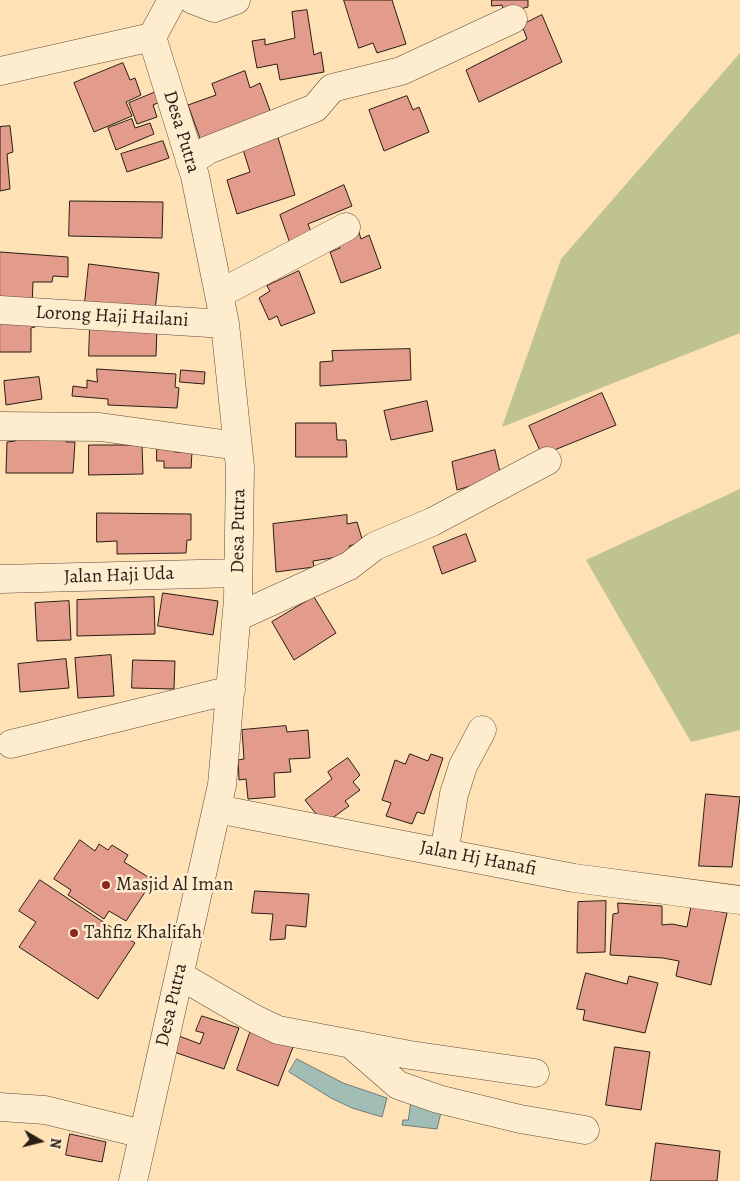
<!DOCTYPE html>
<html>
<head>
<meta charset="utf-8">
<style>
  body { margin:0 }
  #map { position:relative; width:740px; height:1181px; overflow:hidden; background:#fee1b4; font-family:Alegreya,serif }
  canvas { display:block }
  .north { position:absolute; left:15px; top:1116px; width:50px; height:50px; -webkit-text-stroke:4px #feecce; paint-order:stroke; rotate:98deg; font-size:14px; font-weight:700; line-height:20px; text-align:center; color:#281d15 }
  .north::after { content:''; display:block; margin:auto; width:18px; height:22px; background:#281d15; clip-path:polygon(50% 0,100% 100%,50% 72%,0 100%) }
</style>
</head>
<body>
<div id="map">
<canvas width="740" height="1181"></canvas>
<div class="north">N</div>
</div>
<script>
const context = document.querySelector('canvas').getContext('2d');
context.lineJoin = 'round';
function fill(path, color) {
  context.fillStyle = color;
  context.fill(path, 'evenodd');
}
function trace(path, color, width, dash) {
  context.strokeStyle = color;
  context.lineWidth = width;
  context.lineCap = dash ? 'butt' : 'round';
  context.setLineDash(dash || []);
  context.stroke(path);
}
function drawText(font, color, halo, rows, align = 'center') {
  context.font = font + ' Alegreya,serif';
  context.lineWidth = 5;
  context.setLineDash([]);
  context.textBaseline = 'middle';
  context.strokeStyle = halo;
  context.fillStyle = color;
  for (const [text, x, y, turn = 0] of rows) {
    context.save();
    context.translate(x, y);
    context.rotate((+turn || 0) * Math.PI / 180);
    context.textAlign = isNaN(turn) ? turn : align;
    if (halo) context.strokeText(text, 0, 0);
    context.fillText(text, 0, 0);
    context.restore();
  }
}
fill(new Path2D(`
  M740 53V333L502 427 561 259Z
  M740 489V730L691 742 586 560Z`), '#bec38f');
const water = new Path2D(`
  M297 1059 343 1083 387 1098 382 1117 352 1108 331 1098 289 1072Z
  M411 1103 442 1108 437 1129 402 1125 403 1120H408Z`);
fill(water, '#a2bcb6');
trace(water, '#717c76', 1);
const building = new Path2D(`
  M344 0H392L406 44 377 53 373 43 359 48Z
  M492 0H528V7L504 13 502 5 492 6Z
  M307 10 314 55 321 52 324 72 280 80 277 64 257 68 252 41 265 39V45L295 38 292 12Z
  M542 15 562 62 479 102 466 70 527 39 522 25Z
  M123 63 130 80 135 78 141 95 126 102 132 116 94 132 74 83Z
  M245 71 250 88 260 83 272 116 201 141 188 105 216 95 212 84Z
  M156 92 160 102 153 105 157 117 137 124 129 103Z
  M407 96 413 110 419 107 429 132 384 151 369 110Z
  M132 119 135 128 150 123 154 134 116 150 108 128Z
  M10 126 13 152 7 154 10 189 0 191V127Z
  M277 134 295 195 237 214 227 180 250 172 242 146Z
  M163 141 169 158 127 172 121 154Z
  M344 185 352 206 308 224 314 240 292 249 280 215Z
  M70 201 163 202 162 238 69 236Z
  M358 229 361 239 369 235 381 268 341 283 330 252 340 248 336 238Z
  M0 252 68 257V277L53 276 52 282H33L32 305 0 302Z
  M89 264 159 273 155 311 85 302Z
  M299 271 315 313 281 326 277 316 269 320 259 298 270 291 267 286Z
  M0 315 36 316 35 327 31 328V352H0Z
  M90 326 157 327 156 356H89Z
  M410 349 411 380 320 386V362L333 361 332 351Z
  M97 369 176 374 175 387 179 388 177 408 108 405V399L72 396 73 386 87 388V380L97 382Z
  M181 370 205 372 204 384 180 382Z
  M39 377 42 399 6 405 4 381Z
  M602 393 616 425 542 455 529 426Z
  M427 401 433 431 391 440 384 411Z
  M296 423H336L337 440H346L347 457H296Z
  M14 433 66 434V442H75L73 473H6L7 442 15 441Z
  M89 445H142L143 474 89 475Z
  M157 447H175V452H192L191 468H164V461H157Z
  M495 450 501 477 457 490 452 462Z
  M97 513 191 514V540H187L186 553 117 554V541L97 542Z
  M347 515V524L357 522 363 542 349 546 351 555 313 561 314 567 276 572 273 524Z
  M466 534 476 561 442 574 433 547Z
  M163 593 218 601 213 635 158 626Z
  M154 597 155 634 77 636V600Z
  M314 597 336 633 294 660 272 622Z
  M69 601 71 640 37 641 35 603Z
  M111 655 114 696 78 698 75 658Z
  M66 659 69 688 20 692 18 664Z
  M133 660 175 661 174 689 132 688Z
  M286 726 287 732 308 730 310 758 289 759 291 772 274 773 275 797 248 799 246 779 239 780 238 760 244 759 242 730Z
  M410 754 428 761 431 754 443 758 424 814 417 812 412 824 386 816 391 803 382 800 395 760 405 764Z
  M348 758 360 775 353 782 360 790 345 801 349 806 324 824 305 800 332 779 328 772Z
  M706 794 740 797 732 867 699 866Z
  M80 840 95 851 99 844 108 850 112 845 128 855 124 862 153 880 126 921 109 911 104 919 68 895 71 890 54 879Z
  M40 880 135 943 98 999 19 947 36 922 19 911Z
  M255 891 309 894 306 927 286 925 285 939 270 940 273 914 252 913Z
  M606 901 605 952 577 953 578 902Z
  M618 903 662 906V925L672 924 687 927 691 906 727 913 711 985 676 976 679 961 663 958 610 955 613 914 618 913Z
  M586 973 627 984 629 976 658 983 645 1033 583 1020 585 1010 577 1009Z
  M202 1016 239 1028 224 1069 174 1052 179 1036 200 1044 204 1033 196 1031Z
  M251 1030 293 1047 278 1086 237 1070Z
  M615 1047 650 1052 641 1110 606 1105Z
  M70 1134 106 1142 102 1162 66 1155Z
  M656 1143 720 1151 717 1181H651Z`);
fill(building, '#e39b8b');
trace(building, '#281d15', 1);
const minor = new Path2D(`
  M193 0 214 8 236 0
  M152 37 172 0
  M0 71 152 37 195 176 225 324 240 467 238 599 222 785 133 1181
  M190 162 208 150 315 108 332 88 401 71 513 19
  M219 294 346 227
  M0 310 225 324
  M0 426 100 427 238 446
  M0 579 238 573
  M237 617 349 566 375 546 432 522 547 461
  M11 744 231 690
  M217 809 574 878 740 900
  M444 853 454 794 463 766 482 730
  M179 975 253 1018 278 1030 410 1055 535 1073
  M352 1045 398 1085 438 1099 520 1119 585 1130
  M0 1107 45 1110 143 1134`);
trace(minor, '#5e4e3d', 29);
trace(minor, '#feecce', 28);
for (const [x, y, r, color] of [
  [106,885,5,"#8f2418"],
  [74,933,5,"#8f2418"]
]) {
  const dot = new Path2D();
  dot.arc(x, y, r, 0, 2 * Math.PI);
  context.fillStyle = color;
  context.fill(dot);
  trace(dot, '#feecce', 2);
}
drawText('19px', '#281d15', '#feecce', [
  ["Desa Putra",181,132,73],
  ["Lorong Haji Hailani",112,317,3],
  ["Desa Putra",239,531,-89],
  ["Jalan Haji Uda",119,576,-2],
  ["Jalan Hj Hanafi",478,859,11],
  ["Desa Putra",172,1005,-77]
]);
drawText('19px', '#281d15', '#feecce', [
  ["Masjid Al Iman",116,885],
  ["Tahfiz Khalifah",84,933]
], 'left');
</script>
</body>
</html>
